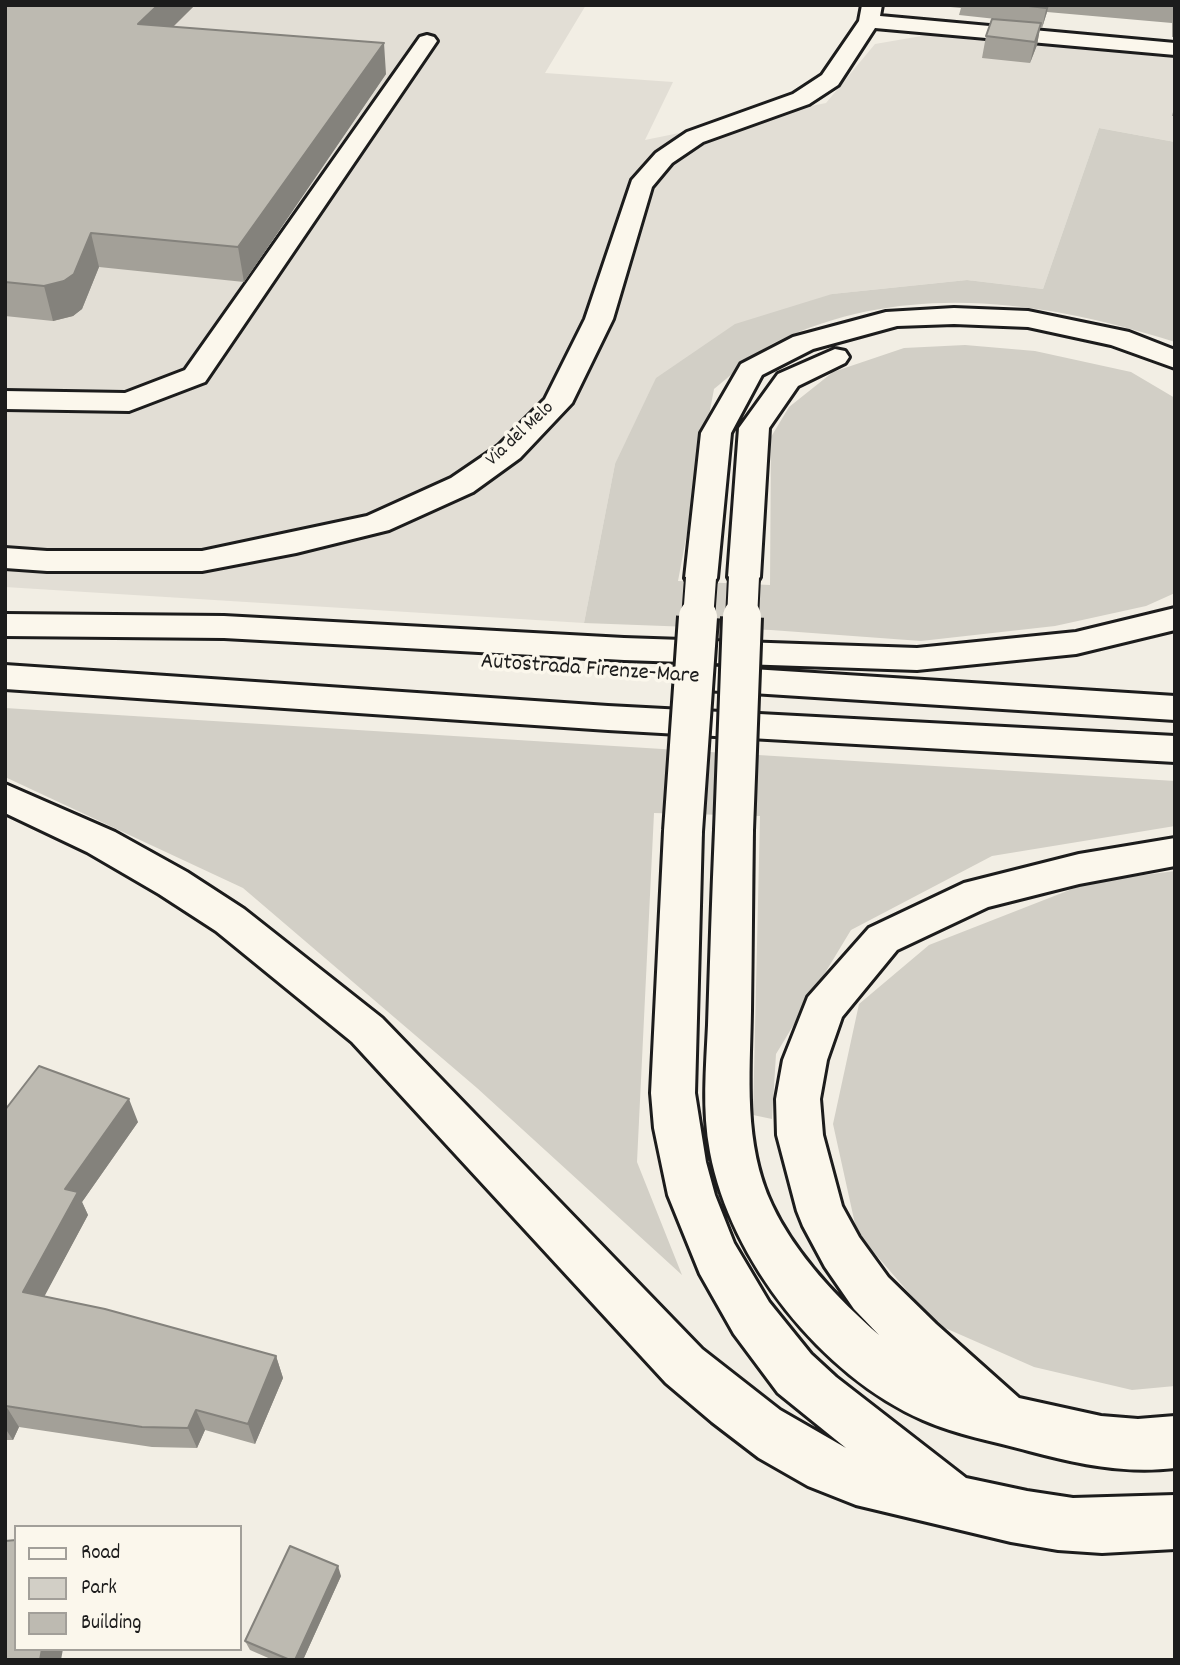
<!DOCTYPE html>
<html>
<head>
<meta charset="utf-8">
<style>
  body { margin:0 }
  #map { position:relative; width:1180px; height:1665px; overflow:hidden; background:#f2eee4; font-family:Dekko,sans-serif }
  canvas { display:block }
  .frame { position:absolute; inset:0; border:7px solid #1c1c1c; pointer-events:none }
  .legend { position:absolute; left:14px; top:1525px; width:228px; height:126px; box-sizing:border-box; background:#fbf7ec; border:2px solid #a29f99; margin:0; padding:9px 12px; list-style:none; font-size:21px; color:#1c1c1c }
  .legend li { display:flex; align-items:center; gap:14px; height:35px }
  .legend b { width:35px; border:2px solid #a29f99 }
</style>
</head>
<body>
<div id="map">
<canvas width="1180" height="1665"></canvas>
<div class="frame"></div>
<ul class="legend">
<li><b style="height:9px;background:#fbf7ec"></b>Road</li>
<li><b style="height:19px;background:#d2cfc6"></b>Park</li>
<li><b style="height:19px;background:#bdbab1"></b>Building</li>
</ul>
</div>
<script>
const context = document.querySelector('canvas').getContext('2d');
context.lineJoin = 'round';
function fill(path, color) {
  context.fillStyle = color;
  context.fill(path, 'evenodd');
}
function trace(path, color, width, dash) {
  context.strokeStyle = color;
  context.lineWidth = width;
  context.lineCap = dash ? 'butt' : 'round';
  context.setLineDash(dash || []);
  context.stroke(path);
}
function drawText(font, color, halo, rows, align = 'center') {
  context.font = font + ' Dekko,sans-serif';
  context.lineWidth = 7;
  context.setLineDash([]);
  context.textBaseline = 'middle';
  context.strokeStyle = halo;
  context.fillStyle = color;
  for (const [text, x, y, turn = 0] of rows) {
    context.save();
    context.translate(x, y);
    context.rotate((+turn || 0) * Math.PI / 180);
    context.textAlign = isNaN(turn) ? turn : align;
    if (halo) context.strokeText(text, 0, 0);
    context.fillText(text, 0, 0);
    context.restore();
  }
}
fill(new Path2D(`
  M22 5H586L545 73 673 82 645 140 826 103 875 44 939 33 1175 58V142L1099 128 1043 289 967 280 832 294 615 464 584 623 5 587V19Z`), '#e2ded5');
fill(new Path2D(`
  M1099 128 1175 142V342C1044 301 908 280 778 341 756 351 734 373 714 389L678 581 770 585 771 437 789 407 833 372 904 348 965 345 1035 351 1131 372 1175 398V593L1146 606 1055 626 921 641 771 630 584 623 615 464 656 378 735 324 832 294 967 280 1043 289Z
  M5 708 1175 781V826L992 856 851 930 776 1054 772 1119 753 1115 760 816 654 813 637 1162 682 1275 477 1088 243 888 5 777Z
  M1175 871V1386L1132 1390 1034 1367 936 1324 857 1233 833 1124 859 1004 929 945 1090 882Z`), '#d2cfc6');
const minor = new Path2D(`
  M862 5H882L880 16 1175 43V55L875 28 838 85 809 104 703 142 672 163 652 187 613 319 572 403 520 458 473 492 389 530 296 553 202 571H47L5 568V548L47 551H202L367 516 451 478 498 446 545 399 585 319 632 180 656 153 687 132 793 94 822 75 859 21Z
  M427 35 434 37 437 41 205 382 129 411 5 409V391L125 393 185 370 420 37Z`);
const highway = new Path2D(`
  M954 308 1028 311 1129 332 1175 350V368L1111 345 1028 327 954 324 897 326 813 349 762 375 731 433 717 578 713 585 701 588 689 585 685 578 701 433 741 364 793 337 886 312Z
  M835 349 845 351 849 357 845 363 798 386 769 428 760 577 756 584 744 587 732 584 728 577 739 428 778 374Z
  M1175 608V630L1076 654 917 670 624 660 224 638 5 636V614L224 616 624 638 917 648 1076 632Z
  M5 665 608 706 1175 736V762L608 730 5 689Z
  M705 666 1175 696V720L705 690 693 686 687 678 693 670Z
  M5 784 115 832 187 872 244 909 382 1018 702 1349 780 1410 846 1448 778 1393 734 1334 700 1274 668 1195 654 1128 651 1093 664 831 669 821 683 817 697 821 702 831 695 1093 706 1162 715 1195 734 1243 769 1302 811 1354 836 1377 966 1478 1027 1491 1073 1498 1175 1495V1549L1102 1553 1058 1550 1011 1542 856 1505 808 1486 759 1458 712 1422 666 1383 352 1042 216 931 159 894 87 852 5 813Z
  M734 816 748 820 753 830C752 890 752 951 751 1011 750 1075 743 1144 772 1205 795 1254 838 1299 879 1335L854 1309 825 1267 803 1226 797 1211 777 1135 776 1099 783 1060 808 997 869 928 964 883 1079 854 1175 838V866L1079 884 988 907 897 950 842 1017 827 1060 820 1099 823 1135 842 1206 859 1237 888 1277 936 1324 1019 1398 1101 1416 1138 1419 1175 1416V1468C1124 1474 1078 1464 1029 1451 993 1441 957 1435 923 1420 822 1376 730 1260 710 1152 702 1110 706 1068 708 1025 710 960 712 895 715 830L720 820Z`);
trace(minor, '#1c1c1c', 6);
trace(highway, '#1c1c1c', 6);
fill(minor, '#fbf7ec');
fill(highway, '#fbf7ec');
const highwayBridgeFar1 = new Path2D(`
  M698 619 701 578
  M742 619 744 577`);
const highwayBridge = new Path2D(`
  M734 830 742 617
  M683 831 698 617`);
trace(highwayBridgeFar1, '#1c1c1c', 34, []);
trace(highwayBridge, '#1c1c1c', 44, []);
trace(highwayBridgeFar1, '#fbf7ec', 30);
trace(highwayBridge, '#fbf7ec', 38);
fill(new Path2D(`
  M5 5H195L173 27 386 74 244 282 99 267 82 309 73 316 53 321 5 316Z
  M940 5H1175V37H1172V23L1047 12 1042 28H1040L1037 45 1030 63 982 58 986 36 996 19 959 15 961 8 940 6Z
  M1175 104V116H1172Z
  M5 1110 138 1122 82 1202 88 1215 44 1296 276 1356 283 1378 255 1444 205 1430 197 1448 152 1447 19 1427 13 1440H5Z
  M341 1576 303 1660H273L250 1650 245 1641Z`), '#a3a098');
fill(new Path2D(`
  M158 5H195L144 55 138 24Z
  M1047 5H1049L1047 12 1042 28Z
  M1041 23 1037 45 1030 63 1035 42Z
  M384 43 386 74 244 282 238 247Z
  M91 233 99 267 82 309 73 316 53 321 44 286Z
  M129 1099 138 1122 82 1202 88 1215 35 1314 23 1292 65 1189Z
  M276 1356 283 1378 255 1444 248 1424Z
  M6 1406 19 1427 13 1440 5 1428V1409Z
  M196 1410 205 1430 197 1448 188 1428Z
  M338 1566 341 1576 303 1660H295Z
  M42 1649H63L61 1660H40Z`), '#84827c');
const building = new Path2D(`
  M5 5H158L138 24 384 43 238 247 91 233 74 274 64 281 44 286 5 282Z
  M1020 5H1047L1046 8Z
  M992 19 1041 23 1035 42 986 36Z
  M39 1066 129 1099 65 1189 78 1192 23 1292 105 1309 276 1356 248 1424 196 1410 188 1428 142 1427 6 1406 5 1409V1110Z
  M16 1540V1649H42L40 1660H5V1541Z
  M290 1546 338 1566 295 1660H290L245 1641Z`);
fill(building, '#bdbab1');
trace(building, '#84827c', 2);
drawText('19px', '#1c1c1c', '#fbf7ec', [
  ["Via del Melo",521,435,-43]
]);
drawText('23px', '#1c1c1c', '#fbf7ec', [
  ["Autostrada Firenze-Mare",590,671,4]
]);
</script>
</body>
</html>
